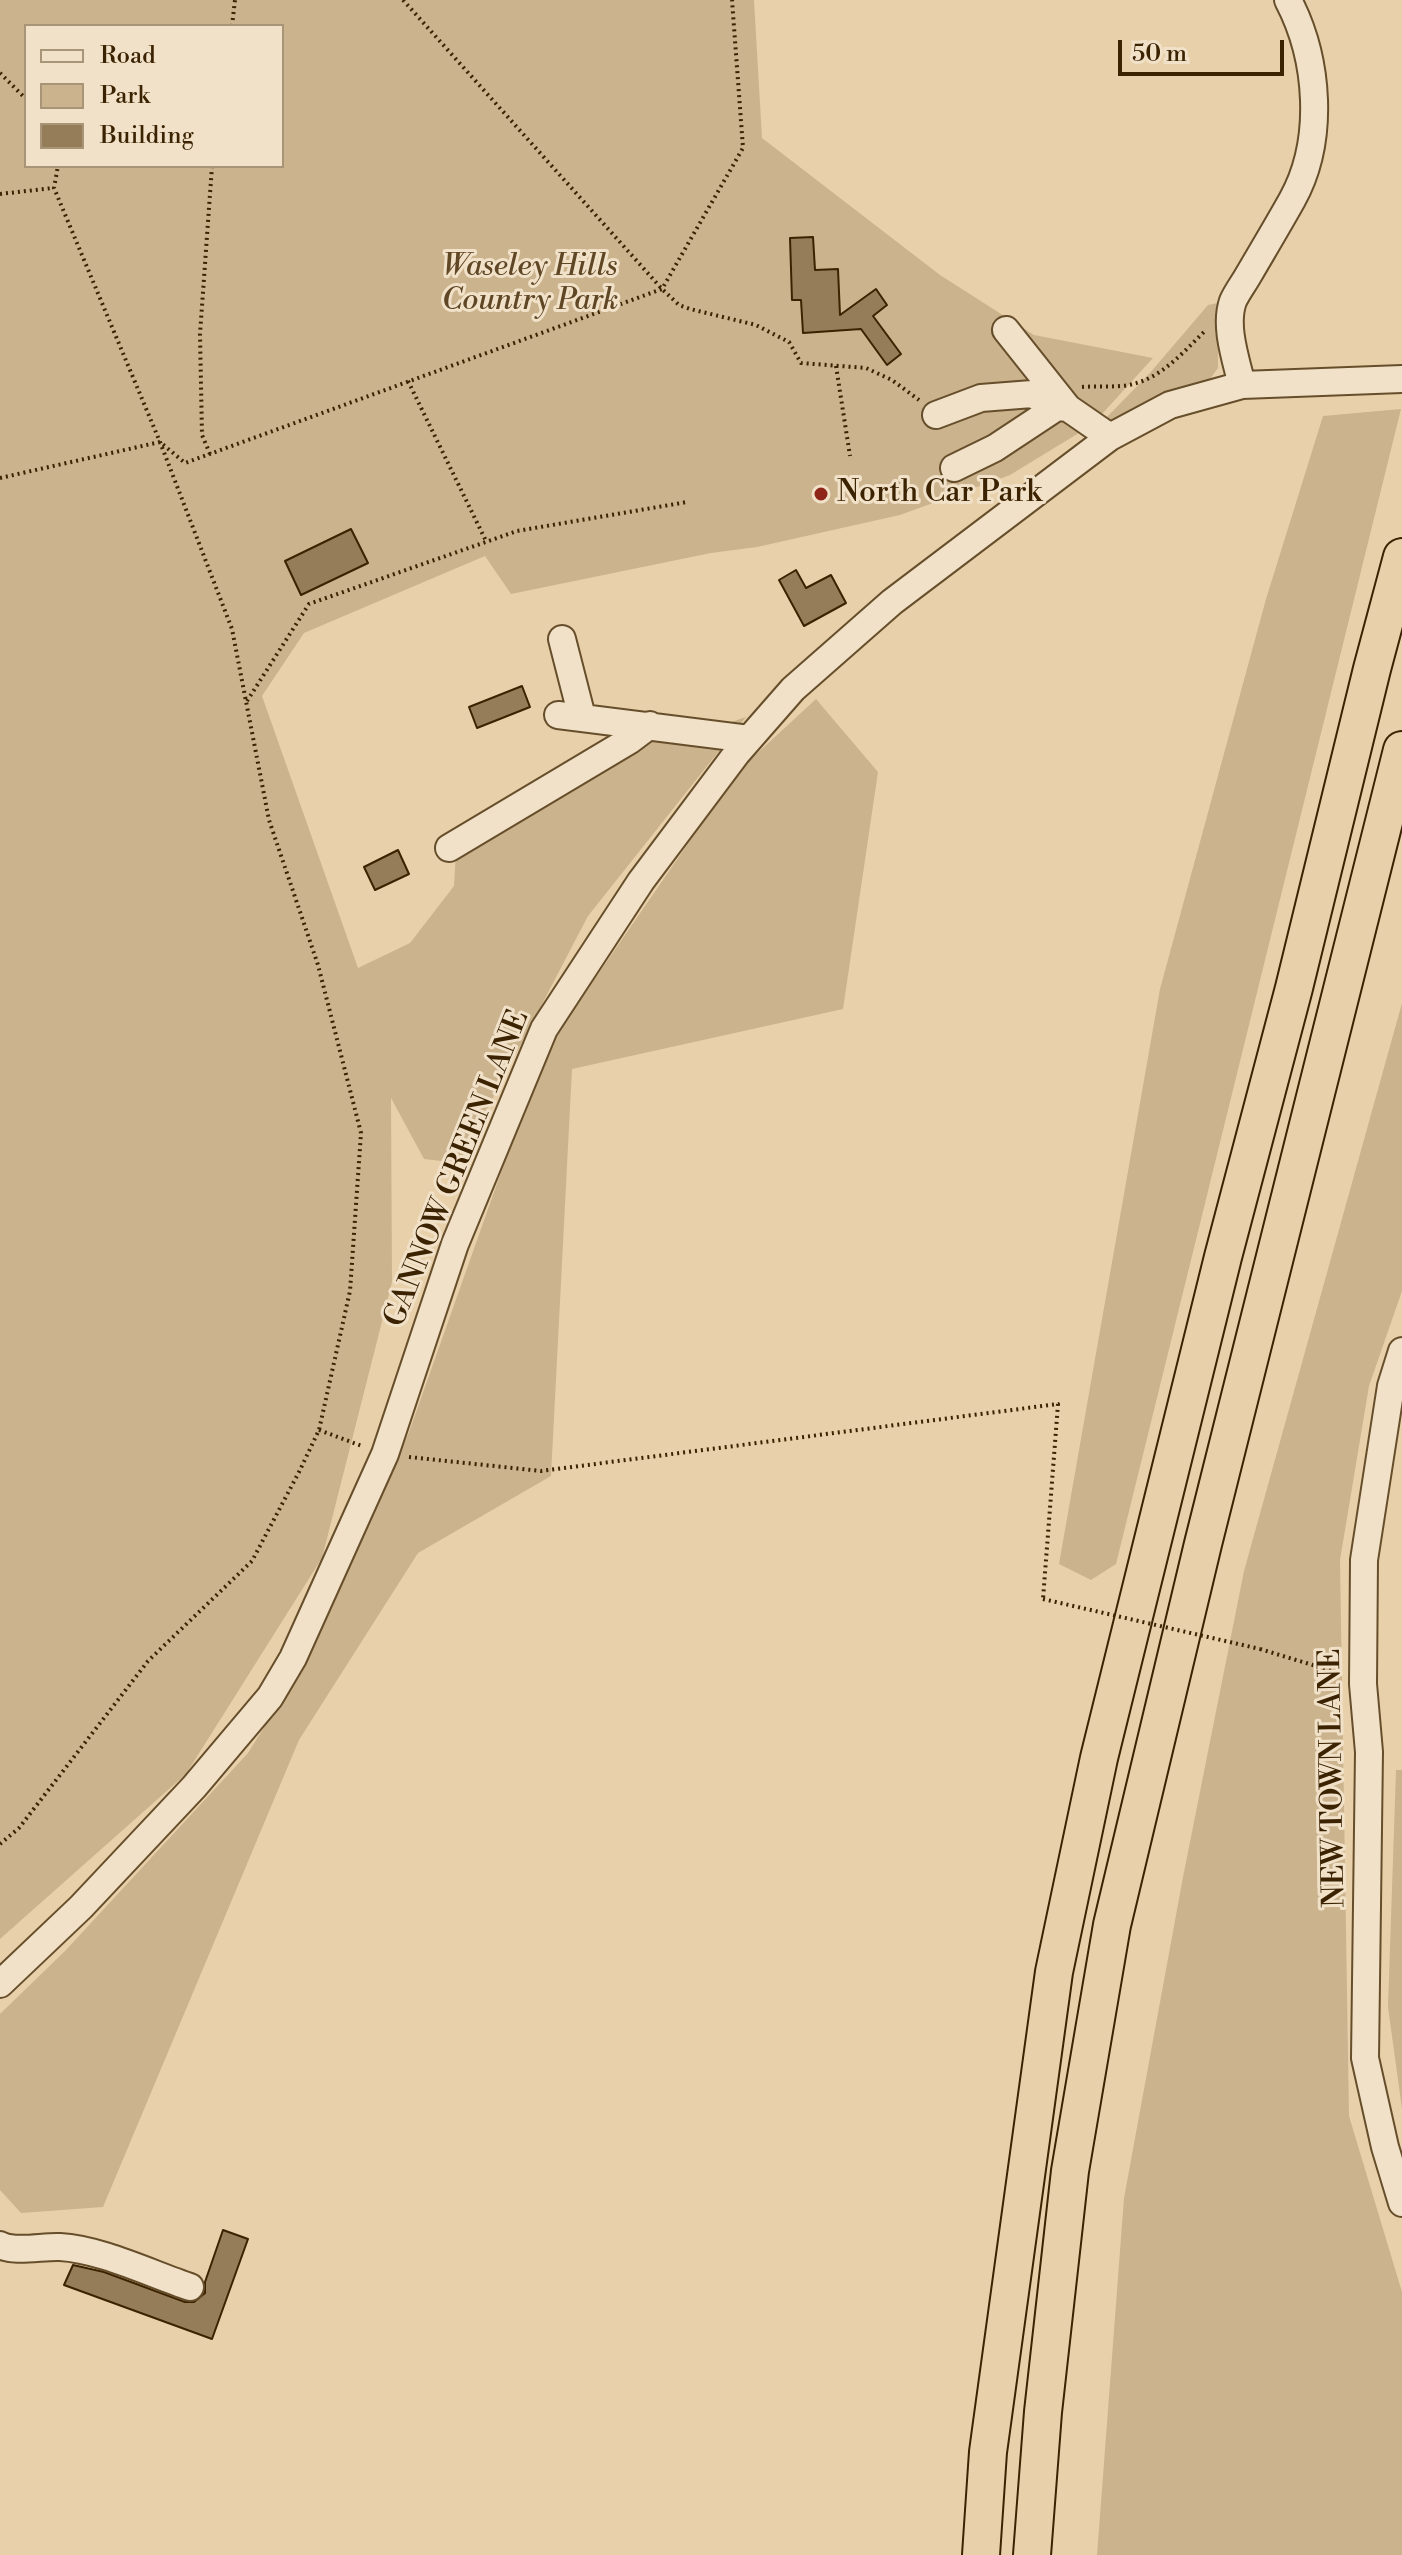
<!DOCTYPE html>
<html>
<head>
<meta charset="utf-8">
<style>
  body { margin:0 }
  #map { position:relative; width:1402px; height:2555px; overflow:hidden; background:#e8d1aa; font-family:"Libre Bodoni",serif }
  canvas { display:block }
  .legend { position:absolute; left:24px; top:24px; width:260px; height:144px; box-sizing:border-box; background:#f0e1c8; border:2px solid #a89578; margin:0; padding:10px 14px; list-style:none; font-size:24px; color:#3b2201 }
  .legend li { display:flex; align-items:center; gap:16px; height:40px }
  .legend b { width:40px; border:2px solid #a89578 }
  .scale { position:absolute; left:1118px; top:40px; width:166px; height:36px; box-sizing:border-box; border:4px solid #3b2201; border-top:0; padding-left:10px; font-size:24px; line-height:28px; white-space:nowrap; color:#3b2201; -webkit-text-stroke:6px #f0e1c8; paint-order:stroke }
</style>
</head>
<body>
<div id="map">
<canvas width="1402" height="2555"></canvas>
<ul class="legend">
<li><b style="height:10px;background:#f0e1c8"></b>Road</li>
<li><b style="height:22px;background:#cbb38d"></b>Park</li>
<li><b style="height:22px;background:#957d59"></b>Building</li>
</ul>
<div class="scale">50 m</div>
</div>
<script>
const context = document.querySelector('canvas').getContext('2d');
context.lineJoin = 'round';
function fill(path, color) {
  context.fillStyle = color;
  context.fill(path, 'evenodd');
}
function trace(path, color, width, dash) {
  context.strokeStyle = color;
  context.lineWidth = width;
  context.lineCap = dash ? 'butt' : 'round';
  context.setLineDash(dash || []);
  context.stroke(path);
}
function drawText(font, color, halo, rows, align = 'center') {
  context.font = font + ' "Libre Bodoni",serif';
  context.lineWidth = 6;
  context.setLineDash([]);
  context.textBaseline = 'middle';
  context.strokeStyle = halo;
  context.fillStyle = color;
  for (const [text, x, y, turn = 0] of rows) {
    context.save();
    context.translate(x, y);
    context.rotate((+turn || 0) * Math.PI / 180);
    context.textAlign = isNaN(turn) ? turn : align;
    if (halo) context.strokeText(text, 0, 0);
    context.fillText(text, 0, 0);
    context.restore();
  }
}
fill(new Path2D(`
  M0 0H754L762 138 940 275 1034 335 1153 358 1092 425 1010 475 900 515 757 547 711 553 511 594 485 556 304 633 262 696 358 968 410 943 454 886 457 833 624 736 719 726 746 717 588 916 459 1163 424 1159 391 1098 392 1282 322 1558 186 1774 0 1939ZM26 26H282V166H26Z
  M1218 303V368L1207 383 1123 424 1105 419 1149 374 1208 305Z
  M1401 409 1116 1564 1091 1580 1059 1564 1160 989 1266 599 1323 416Z
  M816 699 878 772 843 1009 572 1069 551 1476 418 1553 299 1740 103 2207 21 2213 0 2190V2014L66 1950 248 1753 311 1652 409 1432 543 1054 738 771Z
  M1402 1003V1291L1369 1386 1340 1560 1349 2116 1402 2292V2555H1097L1124 2198 1183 1877 1244 1571Z
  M1396 1770H1402V2109L1388 2007Z`), '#cbb38d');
const building = new Path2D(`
  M813 237 815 270 838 269 840 315 876 289 887 305 873 316 901 354 887 365 861 329 803 333 801 300H792L790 238Z
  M351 529 368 563 301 595 285 561Z
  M796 570 806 588 831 575 846 603 804 626 779 580Z
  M522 686 530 707 477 728 469 707Z
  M398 850 409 874 375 890 364 867Z
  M223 2230 248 2239 212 2339 64 2285 73 2265 104 2272 185 2302H194L205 2293V2282Z`);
fill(building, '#957d59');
trace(building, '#3b2201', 2);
const minor = new Path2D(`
  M1006 330 1068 408
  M1242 385C1236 360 1224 326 1233 301 1237 292 1244 283 1249 274 1263 250 1278 225 1292 200 1325 141 1319 59 1288 0
  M936 415 981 398 1032 394 1057 407 1068 408 1110 437
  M954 468 995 448 1057 407
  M562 639 582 717
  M558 715 749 739
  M449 848 630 740 650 725
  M1402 1351 1391 1386 1364 1560 1363 1684 1369 1752 1365 2058 1385 2147 1402 2203
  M0 1984 81 1907 194 1787 270 1697 293 1658 385 1454 455 1244 544 1029 641 881 737 753 793 689 892 602 1110 437 1170 405 1242 385 1402 379
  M0 2245C14 2253 43 2246 60 2247 100 2249 151 2274 190 2287`);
const highway = new Path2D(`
  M981 2555 988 2452 1054 1972 1099 1758 1223 1257 1294 988 1372 669 1402 557
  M1032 2555 1043 2412 1070 2171 1112 1925 1203 1544 1402 750`);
trace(minor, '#664e2b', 30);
trace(highway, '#3b2201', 40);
trace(new Path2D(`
  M403 0 662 289 679 305 690 309 756 325 789 342 801 363 866 368 892 380 919 400
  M232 26 235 0
  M0 73 26 99
  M0 194 53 188
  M836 366 850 456
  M408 381 486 541
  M1082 387C1095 386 1108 387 1121 386 1158 383 1181 354 1206 330
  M210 454 202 435 200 334 212 166
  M0 478 160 442 185 463 662 289 743 148 732 0
  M247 701 309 604 517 531 687 502
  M319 1430 362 1446
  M409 1457 541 1471 1058 1404 1043 1599
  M1260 1649 1339 1673
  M0 1844 19 1828 148 1661 252 1561 299 1472 319 1430 350 1291 361 1133 318 965 269 820 232 629 160 442 54 188 58 166`), '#3b2201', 4, [2, 4]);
trace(minor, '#f0e1c8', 26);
trace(highway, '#e8d1aa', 36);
trace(new Path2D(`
  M1043 1599 1260 1649`), '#3b2201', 4, [2, 4]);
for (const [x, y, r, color] of [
  [821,494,8,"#8f2418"]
]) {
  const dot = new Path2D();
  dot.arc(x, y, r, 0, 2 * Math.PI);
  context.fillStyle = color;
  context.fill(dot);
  trace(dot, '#f0e1c8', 3);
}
drawText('italic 30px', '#5f4624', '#f0e1c8', [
  ["Waseley Hills",530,268],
  ["Country Park",530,302]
]);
drawText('30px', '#3b2201', '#f0e1c8', [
  ["North Car Park",837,494]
], 'left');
drawText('30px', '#3b2201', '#f0e1c8', [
  ["GANNOW GREEN LANE",458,1169,-68],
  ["NEW TOWN LANE",1334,1778,-91]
]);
</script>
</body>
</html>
